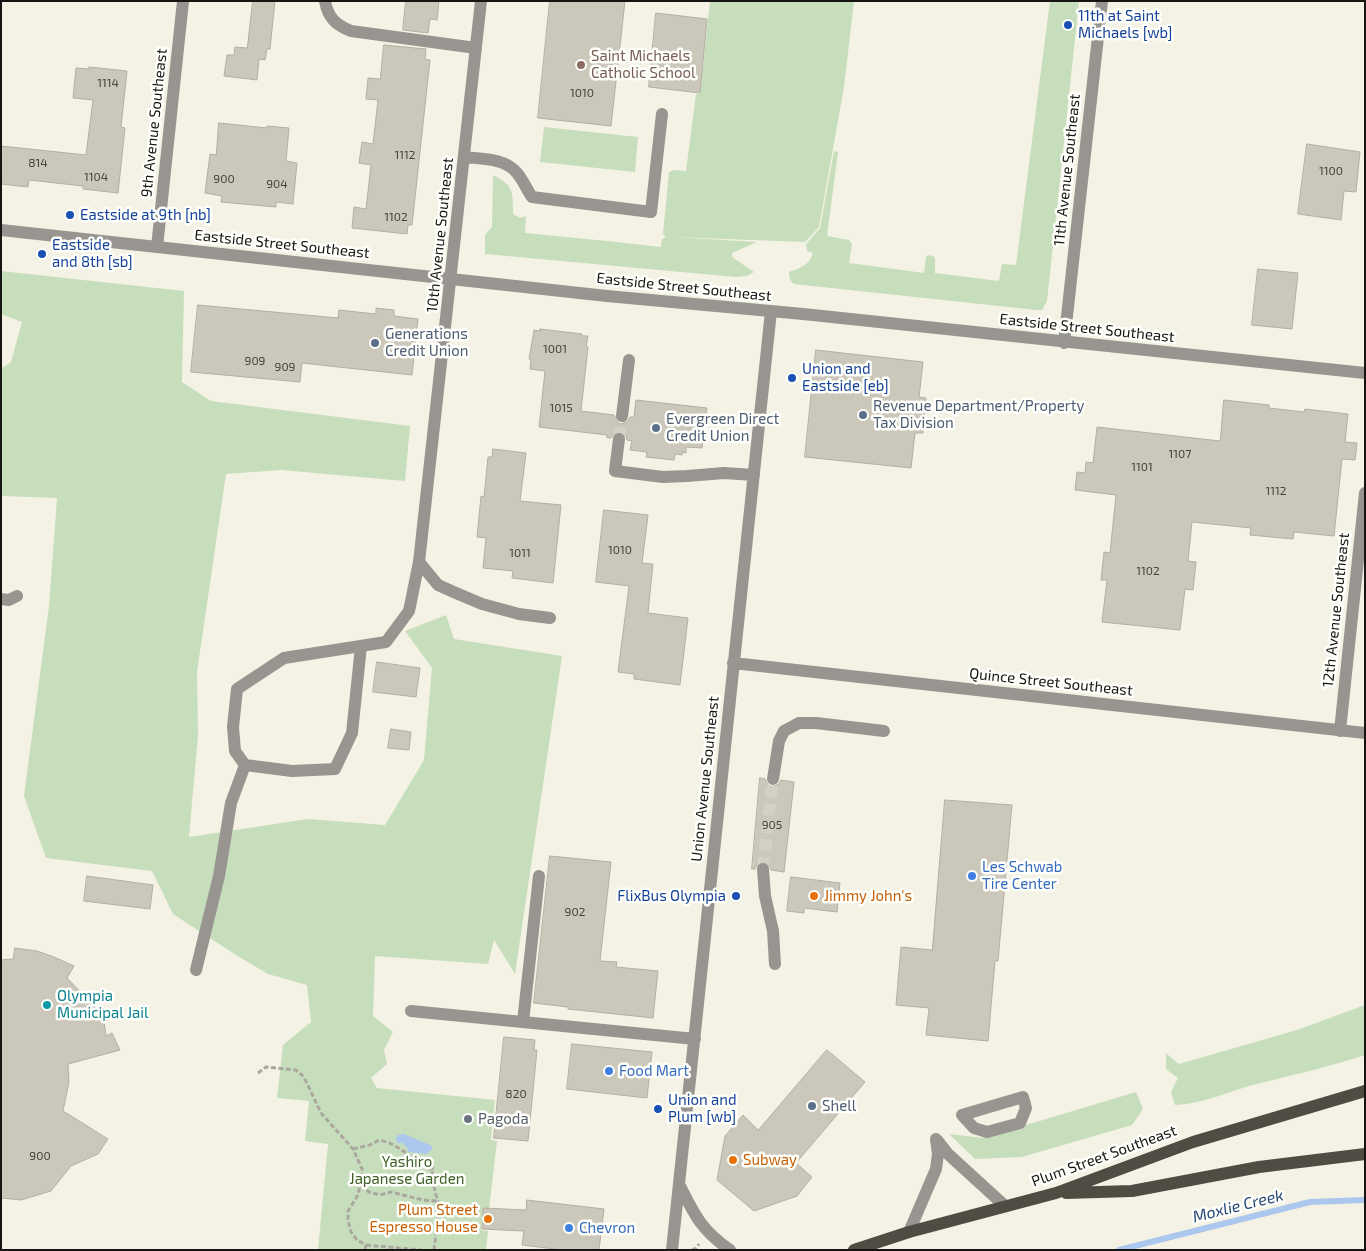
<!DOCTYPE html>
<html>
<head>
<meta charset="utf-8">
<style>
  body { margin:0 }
  #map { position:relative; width:1366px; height:1251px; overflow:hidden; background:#f4f2e4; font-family:"Exo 2",sans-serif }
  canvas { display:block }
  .frame { position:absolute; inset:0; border:2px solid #161511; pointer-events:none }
</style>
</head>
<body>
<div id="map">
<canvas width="1366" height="1251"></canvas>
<div class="frame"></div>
</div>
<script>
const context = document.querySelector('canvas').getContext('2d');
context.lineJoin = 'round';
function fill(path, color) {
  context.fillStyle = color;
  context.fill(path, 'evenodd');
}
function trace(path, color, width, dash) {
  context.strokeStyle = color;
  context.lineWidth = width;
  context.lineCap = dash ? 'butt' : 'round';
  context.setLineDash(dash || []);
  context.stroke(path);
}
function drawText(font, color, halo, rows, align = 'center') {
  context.font = font + ' "Exo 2",sans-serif';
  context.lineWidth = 5;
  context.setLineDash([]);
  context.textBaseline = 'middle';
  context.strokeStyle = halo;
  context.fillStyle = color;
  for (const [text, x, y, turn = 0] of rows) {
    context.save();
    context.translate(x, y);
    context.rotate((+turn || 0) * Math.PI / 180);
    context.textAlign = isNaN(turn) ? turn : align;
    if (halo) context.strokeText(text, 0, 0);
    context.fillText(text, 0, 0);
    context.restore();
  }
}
fill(new Path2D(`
  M710 1H854L844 87 819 227 805 242 671 237 757 242 732 253V257L754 272 747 276 736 277 485 254V235L492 227 493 175C514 185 513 193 513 214L520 218 526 216 525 233 607 241 661 247 662 239 666 237 663 234 669 172 674 170 686 171 696 94H700Z
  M1050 1H1079L1047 301 1042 310H1036L794 284 790 280 789 272C800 268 810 265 813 253L807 251 806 244 820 228 834 151 838 152 827 236 849 240 852 244 849 263 924 273 926 257 929 255 935 257V273L999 281 1002 264 1016 265Z
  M544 127 638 137 635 172 540 162Z
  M1 271 184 291 182 382 211 401 410 426 405 481 281 470 226 474 197 672 198 735 189 837 308 819 385 825 424 760 432 668 405 631 446 615 454 639 562 656 515 974 494 940 488 964 375 956 373 1016 393 1032 384 1050 387 1064 371 1078 377 1088 495 1100 491 1140 497 1141 489 1209H483L481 1230 488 1231 486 1250H318L328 1144 305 1141 309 1101 277 1098 283 1045 311 1022 307 985 268 974 236 955 173 914 152 871 46 858 24 796 49 606 57 498 1 496V369L11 362 22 322 1 314Z
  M1365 1005V1055C1329 1067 1293 1075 1257 1084 1229 1091 1204 1104 1175 1105L1171 1092 1178 1078 1166 1069V1053L1179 1064 1297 1030Z
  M1136 1092 1143 1109 1132 1125 1022 1157 975 1159 949 1134 983 1138Z`), '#c7debc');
fill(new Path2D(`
  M404 1134 432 1146V1149L427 1154 408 1152 407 1147 404 1145 403 1142 400 1144 395 1140 398 1135Z`), '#acc7ee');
trace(new Path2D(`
  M1119 1250 1310 1202 1365 1200`), '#acc7ee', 6);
const building = new Path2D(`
  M253 1H275L270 49H267L265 60 259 59 257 80 224 76 227 55H234L235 47 247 48Z
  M406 1H439L437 20 430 19 428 33 403 30Z
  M550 1H625L611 126 538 118Z
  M656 13 707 19 700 93 649 87Z
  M384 45 426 49 425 59 430 60 412 225H408L407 234 352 228 354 207 366 209 371 165 359 163 362 142 373 144 378 100 366 99 368 78 380 79Z
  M89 67 127 71 121 127 125 128 118 193 83 189V186L29 180 28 187 1 184V146L86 155 93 100 73 98 76 68 89 69Z
  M219 123 267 128V126L289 128 286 161 297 163 293 204 276 202V207L221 202 222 196 205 193 210 154 216 155Z
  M1307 144 1360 152 1356 192 1344 191 1341 220 1298 214Z
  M1258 269 1298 273 1292 329 1252 325Z
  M198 305 338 318 339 310 376 314V308L394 310V316L418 319 412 375 302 363 300 382 191 372Z
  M540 329 582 334V336H588L586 346 588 347 581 411 614 415 617 422 621 424 628 421 630 417H634L636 400 707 408 702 448 686 447V453L683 452 682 455 675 454 674 460 646 457 647 452 630 450 632 441 627 440 626 435 620 431 615 432 611 438H607V435L539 427 545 371 530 369 531 359H529L534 330 540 331Z
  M816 350 923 362 919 397 926 398 923 433H915L911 468 805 457Z
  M1224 400 1269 405V408L1304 412 1305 409 1348 414 1345 442 1357 443 1355 460 1342 459 1334 536 1294 532 1293 539 1250 535 1251 528 1192 522 1188 561 1196 562 1193 590 1185 589 1180 630 1102 622 1107 580H1101L1104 552 1110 553 1116 495 1075 490 1077 472 1085 473 1086 462 1093 463 1097 427 1220 441Z
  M493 449 526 453 520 501 561 505 553 583 512 578 513 571 483 568 486 538 477 537 481 496 484 497 488 457H492Z
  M604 510 648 515 642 563 653 564 648 613 688 618 680 685 634 679V674L618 672 629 586 596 582Z
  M377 662 420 668 416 697 373 692Z
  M391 729 411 732 409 750 388 748Z
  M760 778 765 779 768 785 772 787 779 784 781 780 794 782 784 872 771 870 769 864 763 861 758 863 755 869H752Z
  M945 800 1012 805 998 961H995L988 1041 926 1035 929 1008 896 1005 901 947 932 950Z
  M550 856 611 862 600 961 617 962 616 967 658 971 653 1018 568 1009V1007L534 1003Z
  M87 876 153 885 150 909 84 901Z
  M791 877 840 883 837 912 804 908V913L787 911Z
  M15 948 37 951 54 957 74 966 67 978 95 1007 104 1021 106 1036 112 1033 120 1050 68 1064 69 1082 63 1111 108 1139 98 1154 71 1166 51 1191 21 1200 1 1198V960L13 959Z
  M504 1037 535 1040 534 1050H537L528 1141 494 1138Z
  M572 1044 652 1052 647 1098 567 1089Z
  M827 1050 865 1082 796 1163 812 1177 797 1196 754 1211 717 1180 725 1136 743 1115 758 1130Z
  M527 1200 604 1209 599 1250H562L522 1245 524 1231 482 1229 483 1208 526 1210Z`);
fill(building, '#cbc8bb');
trace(building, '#b1afa2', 1);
trace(new Path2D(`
  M619 439 622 416
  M763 869 773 779`), '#d3d1c4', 12, [12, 6]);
trace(new Path2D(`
  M258 1073 266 1067 296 1070 304 1077 321 1113 353 1149 363 1171 358 1195 348 1211V1220L351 1232 357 1240 366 1245 365 1250
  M353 1149 373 1144 377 1141C393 1138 415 1163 432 1170L435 1192 438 1201V1218L434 1250
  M432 1170 433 1162
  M361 1185 369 1192 380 1195 391 1192 423 1200 438 1201
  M366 1245 421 1250
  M692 1250 696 1248 699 1244`), '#aaa89e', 3, [5, 2.5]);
trace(new Path2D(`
  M325 1C328 18 336 25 351 31L476 48
  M465 157C482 159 505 158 517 173 523 180 527 190 532 197L651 212 662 114
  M1 230 607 296 803 314 1365 373
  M157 247 183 1
  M1064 343 1102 1
  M622 416 629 360
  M619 439 615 471 663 477 687 476 724 473 754 475
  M419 562 438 585 456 593 482 604 519 614 550 618
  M1 599 9 600 17 596
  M361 646 352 733 335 769 292 771 245 765 235 751 233 727 237 689 284 658 386 642 409 611 419 562 481 1
  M733 663 1365 733
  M1340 731 1365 493
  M773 779 779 741 784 731 799 723H816L884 731
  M763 869 765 896 773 931 775 964
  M196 970 219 876 231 803 245 765
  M411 1011 695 1039
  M523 1022 539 876
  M1023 1097 1026 1108 1020 1123 987 1132 974 1128 962 1115Z
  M937 1140 948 1154 1005 1206
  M679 1184C694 1214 701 1230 730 1250
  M909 1232 936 1169 938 1154 936 1139
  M672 1250 771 311`), '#989590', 12);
trace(new Path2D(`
  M1066 1193 1132 1191 1259 1167 1365 1154
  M854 1250 909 1232 1056 1193 1193 1142 1365 1091`), '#514c43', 12);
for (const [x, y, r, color] of [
  [1068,25,5,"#1a4fb4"],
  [581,65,5,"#8d6e63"],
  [70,215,5,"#1a4fb4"],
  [42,254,5,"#1a4fb4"],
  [375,343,5,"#5c6f8a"],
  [792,378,5,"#1a4fb4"],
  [863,415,5,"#5c6f8a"],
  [656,428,5,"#5c6f8a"],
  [972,876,5,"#3f7fe0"],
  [736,896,5,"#1a4fb4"],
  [814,896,5,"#e8710a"],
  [47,1005,5,"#0f9aa8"],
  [609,1071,5,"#3f7fe0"],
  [812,1106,5,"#5c6f8a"],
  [658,1109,5,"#1a4fb4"],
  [468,1119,5,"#6b7280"],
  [733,1160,5,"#e8710a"],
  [488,1219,5,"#e8710a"],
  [569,1228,5,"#3f7fe0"]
]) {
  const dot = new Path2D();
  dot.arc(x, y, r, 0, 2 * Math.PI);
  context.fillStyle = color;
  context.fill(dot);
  trace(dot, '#fffffc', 2);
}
drawText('12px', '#43423c', null, [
  ["1114",108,83],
  ["1010",582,93],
  ["1112",405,155],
  ["814",38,163],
  ["1100",1331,171],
  ["1104",96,177],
  ["900",224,179],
  ["904",277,184],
  ["1102",396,217],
  ["1001",555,349],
  ["909",255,361],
  ["909",285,367],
  ["1015",561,408],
  ["1107",1180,454],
  ["1101",1142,467],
  ["1112",1276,491],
  ["1010",620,550],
  ["1011",520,553],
  ["1102",1148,571],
  ["905",772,825],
  ["902",575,912],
  ["820",516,1094],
  ["900",40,1156]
]);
drawText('15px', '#164399', '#fffffc', [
  ["11th at Saint",1078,16],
  ["Michaels [wb]",1078,33],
  ["Eastside at 9th [nb]",80,215],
  ["Eastside",52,245],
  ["and 8th [sb]",52,262],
  ["Union and",802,369],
  ["Eastside [eb]",802,386],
  ["FlixBus Olympia",726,896,"right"],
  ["Union and",668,1100],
  ["Plum [wb]",668,1117]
], 'left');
drawText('15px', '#785e54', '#fffffc', [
  ["Saint Michaels",591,56],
  ["Catholic School",591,73]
], 'left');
drawText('15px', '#161511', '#fffffc', [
  ["9th Avenue Southeast",154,123,-84],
  ["11th Avenue Southeast",1067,170,-84],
  ["10th Avenue Southeast",440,235,-84],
  ["Eastside Street Southeast",282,244,6],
  ["Eastside Street Southeast",684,287,6],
  ["Eastside Street Southeast",1087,328,6],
  ["12th Avenue Southeast",1336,610,-84],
  ["Quince Street Southeast",1051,682,6],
  ["Union Avenue Southeast",705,779,-84],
  ["Plum Street Southeast",1104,1156,-20]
]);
drawText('15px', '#4e5e75', '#fffffc', [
  ["Generations",385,334],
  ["Credit Union",385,351],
  ["Revenue Department/Property",873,406],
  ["Tax Division",873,423],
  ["Evergreen Direct",666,419],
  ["Credit Union",666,436],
  ["Shell",822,1106]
], 'left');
drawText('15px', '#366cbe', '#fffffc', [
  ["Les Schwab",982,867],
  ["Tire Center",982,884],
  ["Food Mart",619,1071],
  ["Chevron",579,1228]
], 'left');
drawText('15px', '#c56008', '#fffffc', [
  ["Jimmy John's",824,896],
  ["Subway",743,1160],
  ["Plum Street",478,1210,"right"],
  ["Espresso House",478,1227,"right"]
], 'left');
drawText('15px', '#0d838f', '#fffffc', [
  ["Olympia",57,996],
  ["Municipal Jail",57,1013]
], 'left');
drawText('15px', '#5b616d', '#fffffc', [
  ["Pagoda",478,1119]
], 'left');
drawText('15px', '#3c5f28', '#fffffc', [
  ["Yashiro",407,1162],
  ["Japanese Garden",407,1179]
]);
drawText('italic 16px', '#244778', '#fffffc', [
  ["Moxlie Creek",1238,1206,-14]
]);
</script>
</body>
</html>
